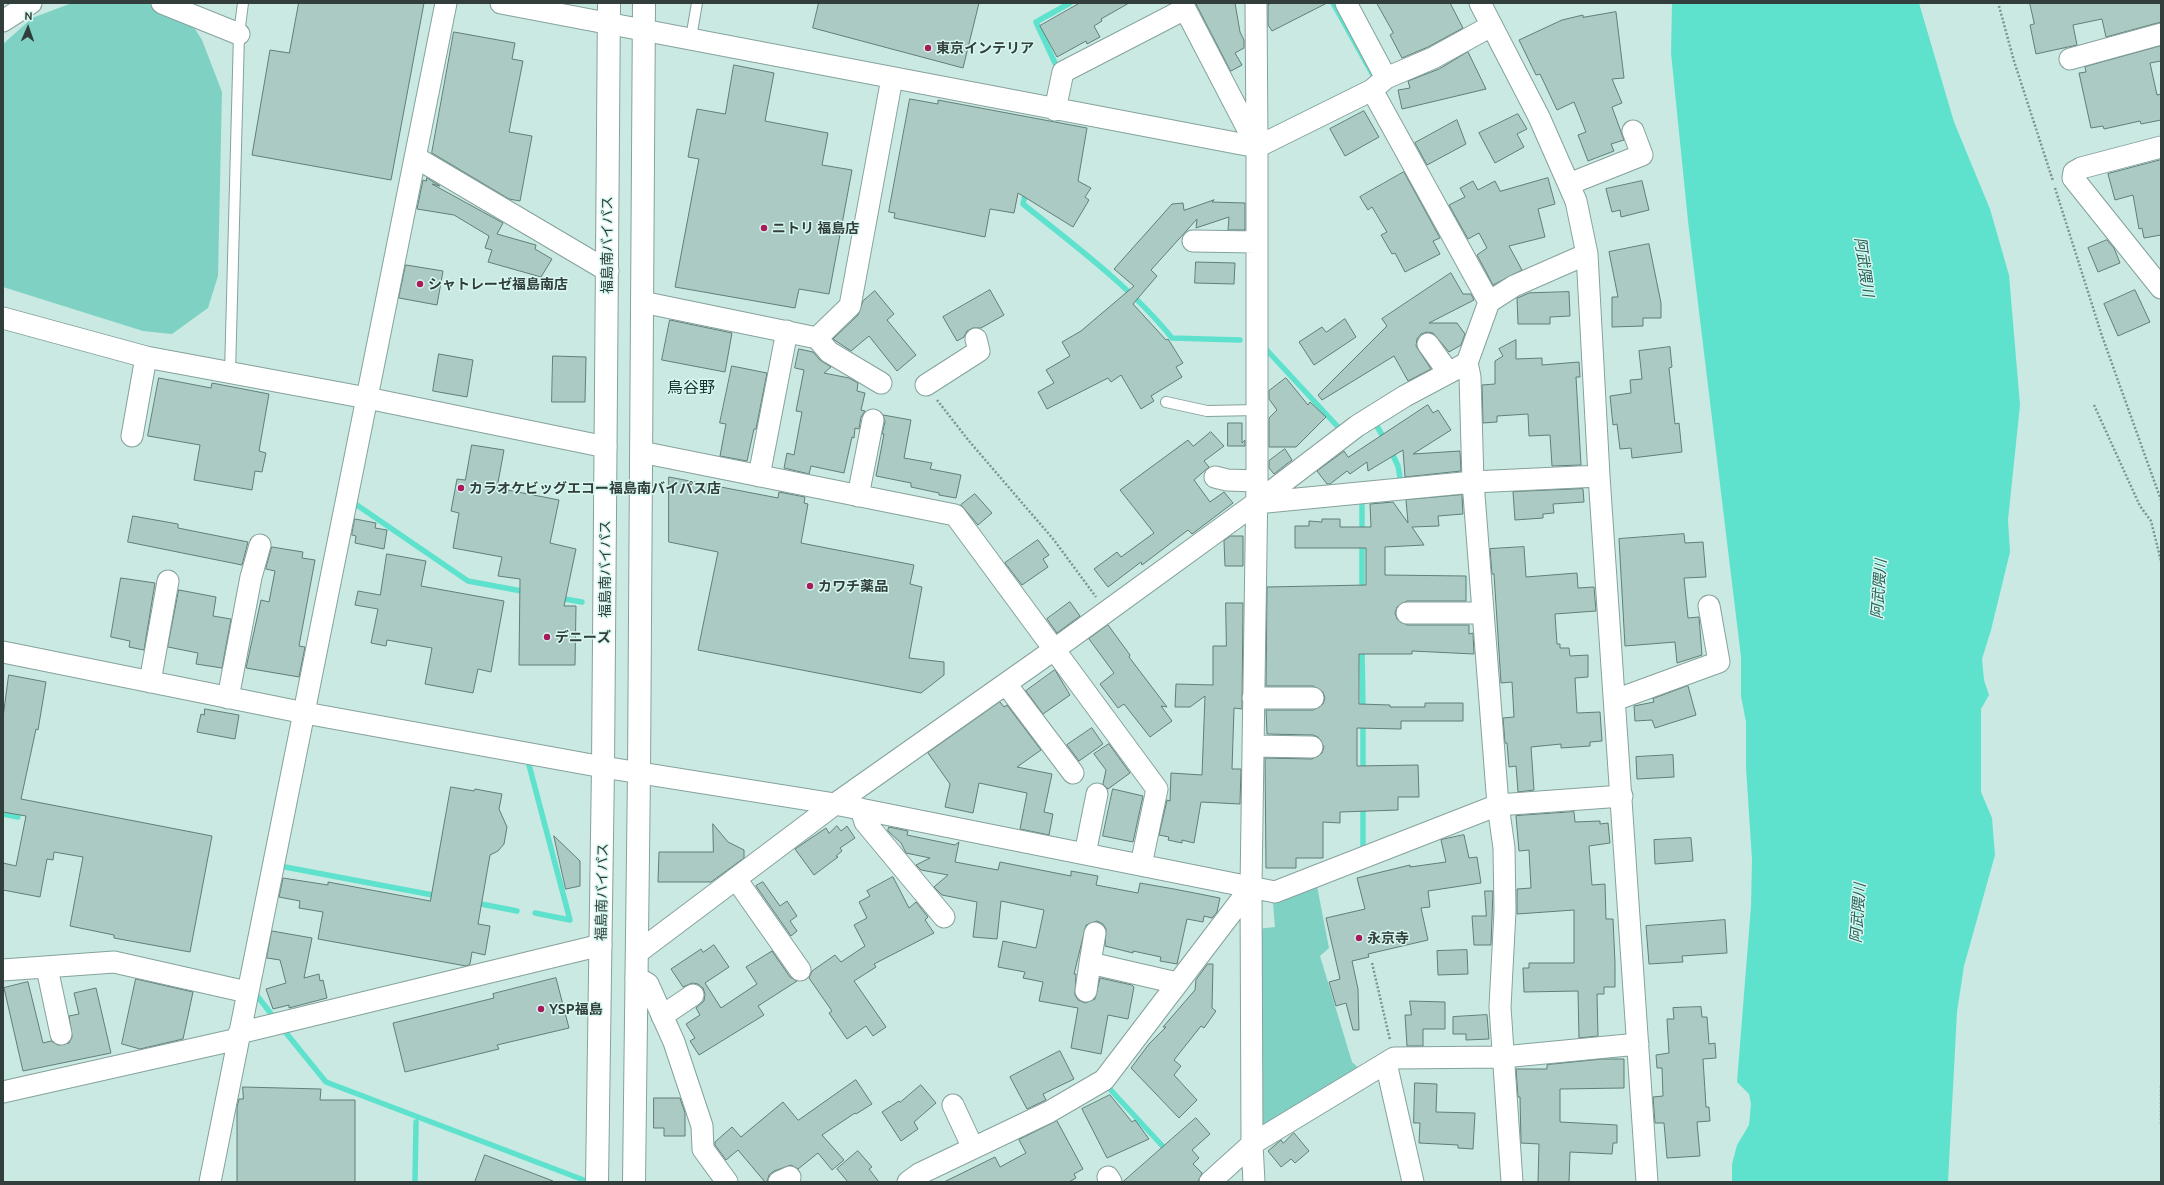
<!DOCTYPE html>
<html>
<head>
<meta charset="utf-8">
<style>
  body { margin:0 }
  #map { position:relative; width:2164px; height:1185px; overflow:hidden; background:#cae9e2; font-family:Ubuntu,sans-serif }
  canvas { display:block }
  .frame { position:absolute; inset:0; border:4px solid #323e3b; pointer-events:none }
  .north { position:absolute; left:8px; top:8px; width:40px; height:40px; -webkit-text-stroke:3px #d7f7f0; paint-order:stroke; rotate:2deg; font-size:11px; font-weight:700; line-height:16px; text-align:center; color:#323e3b }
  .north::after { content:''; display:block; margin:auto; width:14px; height:18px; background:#323e3b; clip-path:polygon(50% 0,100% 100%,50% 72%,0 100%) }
</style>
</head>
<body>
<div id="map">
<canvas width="2164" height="1185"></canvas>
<div class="frame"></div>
<div class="north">N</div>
</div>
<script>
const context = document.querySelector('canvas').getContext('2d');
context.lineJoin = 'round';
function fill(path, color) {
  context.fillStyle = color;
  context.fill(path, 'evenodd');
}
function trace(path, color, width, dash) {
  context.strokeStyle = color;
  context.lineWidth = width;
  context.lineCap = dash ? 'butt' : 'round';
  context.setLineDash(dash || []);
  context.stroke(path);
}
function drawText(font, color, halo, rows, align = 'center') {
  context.font = font + ' Ubuntu,"Noto Sans JP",sans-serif';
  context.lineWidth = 3;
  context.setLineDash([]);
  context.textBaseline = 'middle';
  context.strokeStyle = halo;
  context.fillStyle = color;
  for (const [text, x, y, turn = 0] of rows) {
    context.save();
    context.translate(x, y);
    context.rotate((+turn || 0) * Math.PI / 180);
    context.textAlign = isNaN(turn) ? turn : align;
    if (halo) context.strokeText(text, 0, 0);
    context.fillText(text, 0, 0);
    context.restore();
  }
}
fill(new Path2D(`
  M72 3H148L179 19 195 29 202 40 222 92 218 276 208 308 172 334 143 331 3 287V44L32 18Z
  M1317 886 1329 948 1320 956 1352 1062 1362 1071 1265 1131 1258 1126 1257 929 1275 927 1273 903Z`), '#7fd2c3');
fill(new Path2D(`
  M1672 3H1919L1954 122 1990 209 2009 275 2020 405 2008 520 2010 552 1991 630 1982 659 1984 680 1989 695 1981 709V792L1992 818 1995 855 1964 966 1957 1012 1948 1182H1732V1164L1737 1145 1749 1125 1751 1104 1749 1094 1737 1082 1751 906 1752 860 1746 767V722L1741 696V657L1688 221 1671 53Z`), '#5fe2cd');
trace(new Path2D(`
  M1333 3 1374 77
  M1055 63 1036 22 1070 3
  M1026 190 1023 204C1073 244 1132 288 1172 338L1240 340
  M1263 346 1339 428
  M1374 421 1385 440
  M1390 449 1398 466 1401 483
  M351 501 468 581 527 592
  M1362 501V533
  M1362 542V591
  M559 598 582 602
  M1362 648 1363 711
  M1363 722V773
  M529 765 570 920 535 913
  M1363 804V847
  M3 814 18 817
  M280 866 438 896
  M476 903 517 911
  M255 993 275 1019
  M282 1028 326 1082 589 1182
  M1107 1086 1168 1152
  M415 1182 416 1122`), '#5fe2cd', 5.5);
const building = new Path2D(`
  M299 3H424L391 180 252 155 270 50 289 53Z
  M819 3H979L963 68 813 28Z
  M1080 3H1129L1101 19 1102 21 1094 26 1100 37 1087 44 1086 41 1057 57 1040 26Z
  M1196 3H1235L1240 32 1244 40V48L1235 53 1242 65 1231 71Z
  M1272 3H1327L1272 31 1268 25V5Z
  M1377 3H1450L1463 28 1428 47 1402 58 1390 35 1393 33Z
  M2030 3H2161V22L2106 37 2102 19 2073 25 2077 45 2036 54 2030 25 2034 24Z
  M1616 12 1624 78 1612 79 1622 103 1612 107 1624 140 1611 144 1614 151 1588 161 1578 135 1586 132 1574 102 1557 110 1540 74 1536 75 1519 40 1562 20 1583 15V17Z
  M454 32 515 43 512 59 523 61 509 132 532 136 520 201 509 199 432 153Z
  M2161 46V61L2150 63 2157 95 2161 94V120L2141 124 2140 121 2104 129 2103 126 2091 128 2079 73 2086 72 2085 67Z
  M1468 52 1486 89 1402 109 1398 90 1410 88 1408 81 1439 69Z
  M734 65 774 73 765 121 828 133 822 165 852 170 829 294 799 289 795 308 675 287 699 159 688 157 697 109 725 114Z
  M910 99 938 104V100L1087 128 1078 181 1091 188 1085 197 1089 200 1073 227 1018 193 1014 213 990 209 985 237 894 218 895 213 889 212Z
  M1364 111 1379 137 1345 156 1330 129Z
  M1518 114 1527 129 1517 134 1524 147 1495 163 1479 133Z
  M1457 120 1466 144 1427 165 1415 143Z
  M2161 160V235L2144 238 2142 228 2139 229 2133 195 2115 200 2108 174Z
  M1404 172 1440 238 1433 241 1440 254 1405 272 1395 253 1392 254 1381 235 1387 232 1372 207 1368 210 1360 197Z
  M427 178 440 186 432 184 503 223 497 234 536 245 535 249 552 259 541 277 488 262 492 250 485 248 489 236 454 215 417 209 423 180 426 181Z
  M1548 178 1555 204 1538 209 1545 237 1509 246 1522 270 1493 285 1477 255 1487 248 1479 233 1468 239 1449 205 1465 197 1460 188 1473 181 1478 190 1495 181 1500 191Z
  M1642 181 1649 210 1621 217 1620 210 1612 212 1606 189Z
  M1214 200 1212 202 1245 203V230H1228L1229 217 1196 228 1197 219 1151 270 1157 276 1133 304 1166 340 1168 339 1183 363 1176 367 1182 377 1151 396 1154 401 1141 409 1121 375 1111 382 1108 378 1047 409 1038 392 1054 383 1046 370 1070 356 1062 342 1081 331 1134 286 1114 269 1172 204 1183 203 1184 210Z
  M2107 240 2114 248 2120 263 2098 272 2088 248Z
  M1649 244 1661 303V318H1643V326L1612 327V297H1618L1609 252Z
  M1196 262 1235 263 1234 284 1195 283Z
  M406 265 443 271 437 305 399 298Z
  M1451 273 1463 294H1471L1474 300 1429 323H1457L1465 334 1461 345 1449 352 1433 333 1427 332 1421 334 1417 339 1416 346 1431 369 1408 381 1394 356 1322 400 1318 395 1387 326 1382 319Z
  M990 290 1004 315 981 328H973L967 331 964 337 957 341 943 317Z
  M2135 290 2150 322 2118 336 2104 304Z
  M875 291 894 314 887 320 916 355 897 371 869 336 851 351 833 339 858 315 863 301Z
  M1569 292 1570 316 1550 317V324H1518L1517 298 1520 297 1529 293Z
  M1345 319 1356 337 1314 365 1299 342 1322 327 1326 332Z
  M670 320 732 333 725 372 662 360Z
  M1516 340V359L1542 358V365L1579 362 1580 377H1576L1581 465 1552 466 1550 435 1529 436 1528 414 1497 416V422L1483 423 1482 385 1495 384V361L1503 356 1499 349Z
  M1670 347 1672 367 1669 368 1675 424 1679 423 1682 452 1632 458 1631 448 1620 449 1617 424 1613 425 1610 396 1631 393 1630 380 1642 379 1639 351Z
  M799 349 813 352 820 360 831 367 824 373 849 378 858 383 857 391 865 393 861 410 865 411 861 417 859 429 855 428 854 438 852 437 844 473 811 466 809 474 784 468 787 453 794 455 802 412 796 411 804 370 795 368Z
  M439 354 473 360 467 397 433 391Z
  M553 356 586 357 585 402H552Z
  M732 366 767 373 756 429H754L747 461 720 456 726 424 720 423Z
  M159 378 211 388 212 383 269 394 259 451 266 453 262 472 255 471 252 490 194 480 200 445 148 436Z
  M1286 378 1308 405 1310 402 1326 417 1296 447H1269V418L1277 410 1269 399V391Z
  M1428 405 1433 413 1438 410 1451 430 1413 454 1460 451 1461 471 1405 477 1403 450 1368 471 1367 462 1350 474 1347 471 1330 484H1327L1317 471 1344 451 1348 457Z
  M883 415 911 420 904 458 932 463 930 469 961 475 956 498 939 495V493L911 487V483L876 476 884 434H882L885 422Z
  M1228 423H1242V443L1245 440V446H1228Z
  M1211 432 1224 446 1204 461 1209 467 1194 480 1210 502 1224 492 1233 503 1192 534 1188 530 1142 565 1141 562 1108 587 1094 569 1117 552 1121 557 1154 533 1120 490 1188 440 1193 446Z
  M472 445 504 450 497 488 559 500 550 543 576 549 564 606H576L575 665H519L520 579 498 576 502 557 453 548 459 513 451 511 457 479 465 480Z
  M1285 449 1292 460 1274 474 1269 468V461Z
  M669 477 778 498 779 492 805 497 804 503 808 504 801 543 914 565 910 584 922 587 909 658 944 662V675L921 693 698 650 718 552 669 542Z
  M1583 489 1584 502 1553 504 1554 513 1543 514V518L1515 520 1513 492Z
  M975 494 992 513 978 525 961 505Z
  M1462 495 1463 514 1438 516 1439 526 1412 527 1424 545 1385 547V575L1466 576V601H1407L1397 607 1395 613 1397 619 1407 625H1469V634L1473 633 1474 654 1412 651V654H1359V704L1390 705V707H1425V703H1463V721H1401V729L1357 728V766L1418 765 1419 797H1398V810L1340 812V823L1323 822V858H1296V868H1266L1265 758 1312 759 1322 753 1324 747 1318 737 1313 735 1267 734 1266 710H1313L1323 704 1325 698 1323 692 1313 686H1266L1267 587 1366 585V548H1295V526H1309V521L1322 522V519H1340V527H1371L1370 504 1393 502 1408 523 1406 500Z
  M133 516 178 524V528L248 542 242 565 128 542Z
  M355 519 376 523 375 528 387 530 384 549 355 543 356 536 352 535Z
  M1684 534 1685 543 1703 542 1706 577 1684 578 1688 618 1699 617 1702 655 1677 663 1675 642 1625 646 1619 539Z
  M1231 536H1243V566H1225L1224 541Z
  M1038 540 1049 555 1043 559 1048 567 1022 585 1005 563Z
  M272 547 303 552 302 558 315 560 299 646 305 647 299 677 246 668 261 600 269 602 275 571 266 569Z
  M1524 547 1526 577 1577 573 1578 588 1594 587 1596 611 1555 614 1557 644H1560V648H1569L1570 656 1588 655V677L1575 678 1577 713 1600 712 1602 741 1590 742V746L1561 748V744L1531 747 1534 790 1518 792 1516 766 1509 767 1507 743H1505L1503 718 1514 717 1512 682 1501 683 1494 574H1492L1490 549Z
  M387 554 426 561 421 586 504 601 491 672 478 669 473 693 425 684 432 648 387 640 386 646 371 643 378 609 355 605 358 591 380 595Z
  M121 578 155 583 144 650 129 647 130 641 111 637Z
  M179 590 216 597 213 616 231 619 222 668 196 664 198 653 168 647Z
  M1070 602 1080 616 1057 633 1047 619Z
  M1226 603H1243L1242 709 1234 708 1232 769H1241L1240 804 1201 802 1194 843 1182 840V843L1168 840 1169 837 1159 835 1167 800 1170 801 1171 773 1202 775 1205 696 1190 707H1175L1176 684 1213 685V646H1226Z
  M1108 625 1130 655 1129 657 1167 707 1161 706 1172 721 1150 737 1124 704 1118 708 1100 684 1114 673 1089 639Z
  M1055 670 1070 695 1043 714 1026 691Z
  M9 675 46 682 38 730 36 729 21 799 212 836 190 952 114 938V935L70 926 83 857 54 852 53 860 47 859 40 897 3 890V863L16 866 26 816 3 812V718Z
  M1688 686 1696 715 1655 728 1652 720 1635 721 1634 706 1654 702 1653 699Z
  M1000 702 1004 707 1007 705 1041 750 1017 767 1052 774 1044 812 1053 814 1049 835 1020 829 1027 793 979 783 973 813 945 807 950 784 928 753Z
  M205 709 239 715 235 739 197 732 201 714 204 715Z
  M1092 728 1103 744 1079 761 1067 745Z
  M1109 744 1130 773 1108 789 1103 784 1106 770 1094 754Z
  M1673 755 1674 777 1637 779 1636 757Z
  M451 787 474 791 475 789 502 794 499 809 507 827 504 844 498 851 490 855 478 924 490 926 485 955 472 952 470 964 466 966 318 939 323 912 299 908 300 901 279 897 283 878 328 885V882L430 901Z
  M1113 789 1143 796 1133 842 1103 836Z
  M1574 812 1575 822 1600 821V824L1608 823 1610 843 1589 846 1592 885 1605 884 1606 919H1613L1615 963V987H1604V994H1597L1598 1036 1579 1038 1578 991 1524 992 1523 968H1529V963H1574V910L1517 914V889L1531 888 1529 850 1519 851 1516 816Z
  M713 824 728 842 744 850V858L711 882H658L659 852H713Z
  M837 826 841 831 847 826 855 838 840 848 842 851 836 856 838 857 814 875 795 849 826 828 829 833Z
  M889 827 908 831 907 835 955 845 959 842 955 862 998 870 1000 862 1071 876V871L1098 876 1096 885 1138 893 1140 883 1174 889 1220 898 1217 912 1212 918 1204 916 1203 922 1187 919 1177 964 1160 961 1161 957 1133 951V953L1105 946 1106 929 1103 924 1097 921 1086 925 1074 974H1076L1075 995 1078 1000 1085 1003 1095 999 1100 978 1132 985 1134 987 1128 1019 1108 1015 1101 1054 1071 1048 1078 1008 1039 1001 1043 982 1023 978 1025 972 998 967 1003 941 1036 948 1044 910 1001 901 997 939 973 937 977 902 942 895 934 887 948 875 921 870 916 865 930 858 906 853 901 843 888 831Z
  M1464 835 1469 858 1477 857 1481 883 1428 891 1430 907 1421 908 1428 940 1368 954 1369 957 1352 961 1358 989 1359 1030H1353L1346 1003 1336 1006 1329 982 1340 979 1326 918 1365 909 1357 878 1410 865V867L1446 862 1441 840Z
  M554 836 580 861V886L566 889Z
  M1691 838 1693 861 1655 864 1654 840Z
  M893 877 909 908 916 902 928 917 925 920 934 933 874 964 876 967 854 981 886 1027 873 1036 866 1026 847 1039 829 1013 832 1011 809 978 812 971 835 955 841 962 865 946 854 925 867 918 859 902 870 896 867 891Z
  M763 882 780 906 787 901 797 916 790 921 797 931 791 936 756 886Z
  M1485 891H1493L1491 945H1474L1472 916H1486Z
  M1725 920 1727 953 1682 956 1683 962 1649 964 1646 926Z
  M272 931 312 938 304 978 319 974 320 981 323 980 327 998 289 1008V1005L273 1009 266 989 286 983 280 960 267 958Z
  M714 945 729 967 705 983 721 1008 757 984 746 967 772 951 790 977 797 981 758 1006 764 1015 699 1055 690 1041 695 1038 686 1024 700 1015 696 1008 704 1001 705 994 703 988 698 984 692 983 683 987 671 969 701 949 703 952Z
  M1467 950 1468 974 1438 975 1437 951Z
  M1208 964H1213L1212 1008 1216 1011 1204 1028 1201 1026 1174 1060 1181 1066 1174 1075 1197 1100 1179 1118 1131 1068 1149 1044 1166 1027H1163L1195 990 1196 980Z
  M556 978 569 1028 497 1045 499 1049 405 1072 393 1023 494 998 493 994Z
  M136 979 193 992 183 1039 140 1049 122 1044Z
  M28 982 43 1043 51 1041 58 1045 69 1043 72 1037 69 1016 79 1014 74 993 96 988 111 1053 23 1071 4 988Z
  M1410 1001 1445 1002V1029H1423V1046H1407L1405 1015H1411Z
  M1701 1007 1702 1017H1707L1709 1044 1715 1043 1716 1058 1703 1059 1706 1107H1709L1710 1121 1697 1122 1700 1156 1667 1158 1664 1123H1655L1653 1097 1663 1096 1662 1068H1657L1656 1055 1669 1053 1667 1019H1674L1673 1008Z
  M1487 1015 1489 1039 1466 1040V1034H1453V1017Z
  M1060 1051 1074 1079 1043 1094 1046 1100 1027 1109 1010 1077Z
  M1603 1059H1624V1088L1560 1089V1122L1617 1125V1143H1613L1612 1154 1570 1152 1569 1182H1538L1539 1144 1521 1143 1520 1097H1518L1516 1069H1547V1065Z
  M856 1080 872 1104 856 1114 855 1113 822 1135 844 1160 832 1170 818 1153 798 1169 791 1165 774 1171 769 1175 767 1182H765L738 1150 726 1160 715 1145V1142L732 1127 741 1137 783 1102 798 1120Z
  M1415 1083 1437 1084 1436 1112 1475 1113 1473 1149 1458 1148V1145L1419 1143 1420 1123H1414Z
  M921 1085 936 1103 914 1122 918 1129 901 1141 882 1112 899 1101 900 1102Z
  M243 1087 321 1089 320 1100H355V1182H237V1107L239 1099H243Z
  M1110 1095 1132 1122 1135 1120 1149 1139 1107 1158 1082 1109Z
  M654 1098H680L685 1113V1136H664V1128H654Z
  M1196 1118 1210 1134 1192 1150 1199 1158 1193 1164 1202 1173 1198 1182H1123Z
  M1057 1121 1083 1169 1074 1174 1076 1178 1069 1182H944L995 1157 1000 1167 1026 1153 1019 1140Z
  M1294 1133 1309 1151 1295 1163 1291 1159 1281 1167 1268 1151 1281 1140 1283 1143Z
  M858 1151 872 1167 869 1169 879 1182H848L837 1169Z
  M485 1155 553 1181V1182H475Z`);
fill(building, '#abcac3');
trace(building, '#617e78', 1);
const lane = new Path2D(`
  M691 38 697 3
  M230 373 239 34 243 3
  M1166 402 1207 411 1257 410`);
const street = new Path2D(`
  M162 3 239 34
  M501 3 1257 147 1372 90 1386 78 1433 58 1491 26
  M1182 3 1257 147V481L1251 887 1252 1144 1254 1182
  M1256 3 1257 142
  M1346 3 1386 78
  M1480 3 1539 117 1576 201 1587 254 1599 476 1647 1182
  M3 21 31 3
  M2070 59 2161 34
  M1372 90 1489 302
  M1055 110 1063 72 1185 9
  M2161 147 2081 168 2074 172 2073 178 2161 288
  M415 157 608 271
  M1569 184 1642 155 1633 131
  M1193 241 1256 242
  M642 302 817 338 850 306 892 78
  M3 318 146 357 367 398 606 447
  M817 338 829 352 881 383
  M1428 344 1448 372
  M1467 363 1489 302 1514 286 1587 254
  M926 385 979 351 976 339
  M132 436 146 357
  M641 452 955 515 1157 789 1141 865
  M759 476 787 331
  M1215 477 1227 480 1257 481
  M858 496 873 420
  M1256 503 1473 482 1599 476
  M1407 613H1483
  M3 652 305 713 603 767 835 804 1275 892 1498 805 1622 796
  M150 682 168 581
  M1006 684 1073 773
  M228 698 251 577 260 545
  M1253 698H1313
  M1615 700 1719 662 1709 606
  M1253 746 1312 747
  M861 809 865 822 944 917
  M1085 854 1097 794
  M736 879 800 970
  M1095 933 1090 963 1177 983
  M637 953 835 804 1055 649 1256 503 1357 426 1405 396 1467 363 1470 377 1473 482 1498 805 1504 848 1505 911 1500 1007 1512 1182
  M47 968 61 1034
  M3 970 114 962 247 992
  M636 977 648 984 674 1042 702 1126 703 1149 727 1182
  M1086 991 1090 963
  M662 1016 693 995
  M239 1033 601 945
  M1386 1063 1413 1182
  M3 1092 238 1039
  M953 1105 973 1148
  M1108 1177 1111 1182
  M210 1182 446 3
  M779 1182 790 1177
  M908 1182 919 1174 1049 1112 1104 1080 1251 887
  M1210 1182 1252 1144 1394 1058 1503 1057 1638 1044`);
const highway = new Path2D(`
  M597 1182 603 767 609 3
  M634 1182 639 772 644 3`);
trace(lane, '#85a29c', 12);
trace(street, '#85a29c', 23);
trace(highway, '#85a29c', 24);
trace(new Path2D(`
  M1999 6 2014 61 2053 181
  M2055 188 2102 336 2161 500
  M937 400 969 441 1054 540 1096 597
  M2094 405 2140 506 2151 521 2161 561
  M1372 963 1390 1040
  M2161 1086V1124`), '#7e938e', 2.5, [2, 2]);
trace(lane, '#fff', 10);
trace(street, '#fff', 21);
trace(highway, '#fff', 22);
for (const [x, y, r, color] of [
  [928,48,4,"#a81a59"],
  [764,228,4,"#a81a59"],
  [420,284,4,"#a81a59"],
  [461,488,4,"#a81a59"],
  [810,586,4,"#a81a59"],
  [547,637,4,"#a81a59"],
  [1359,938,4,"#a81a59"],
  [541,1009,4,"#a81a59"]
]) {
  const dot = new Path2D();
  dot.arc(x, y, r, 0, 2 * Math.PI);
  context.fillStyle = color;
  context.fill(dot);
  trace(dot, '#d7f7f0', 1.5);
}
drawText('bold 14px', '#323e3b', '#d7f7f0', [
  ["東京インテリア",936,48],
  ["ニトリ 福島店",772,228],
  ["シャトレーゼ福島南店",428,284],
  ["カラオケビッグエコー福島南バイパス店",469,488],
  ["カワチ薬品",818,586],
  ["デニーズ",555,637],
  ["永京寺",1367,938],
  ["YSP福島",549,1009]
], 'left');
drawText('14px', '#323e3b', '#d7f7f0', [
  ["福島南バイパス",607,245,-90],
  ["福島南バイパス",605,569,-90],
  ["福島南バイパス",602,892,-89]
]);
drawText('italic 15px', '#275e55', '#d7f7f0', [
  ["阿武隈川",1864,267,82],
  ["阿武隈川",1879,589,-86],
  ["阿武隈川",1858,913,-86]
]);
drawText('16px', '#18332e', '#d7f7f0', [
  ["鳥谷野",691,388]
]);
</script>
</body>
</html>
